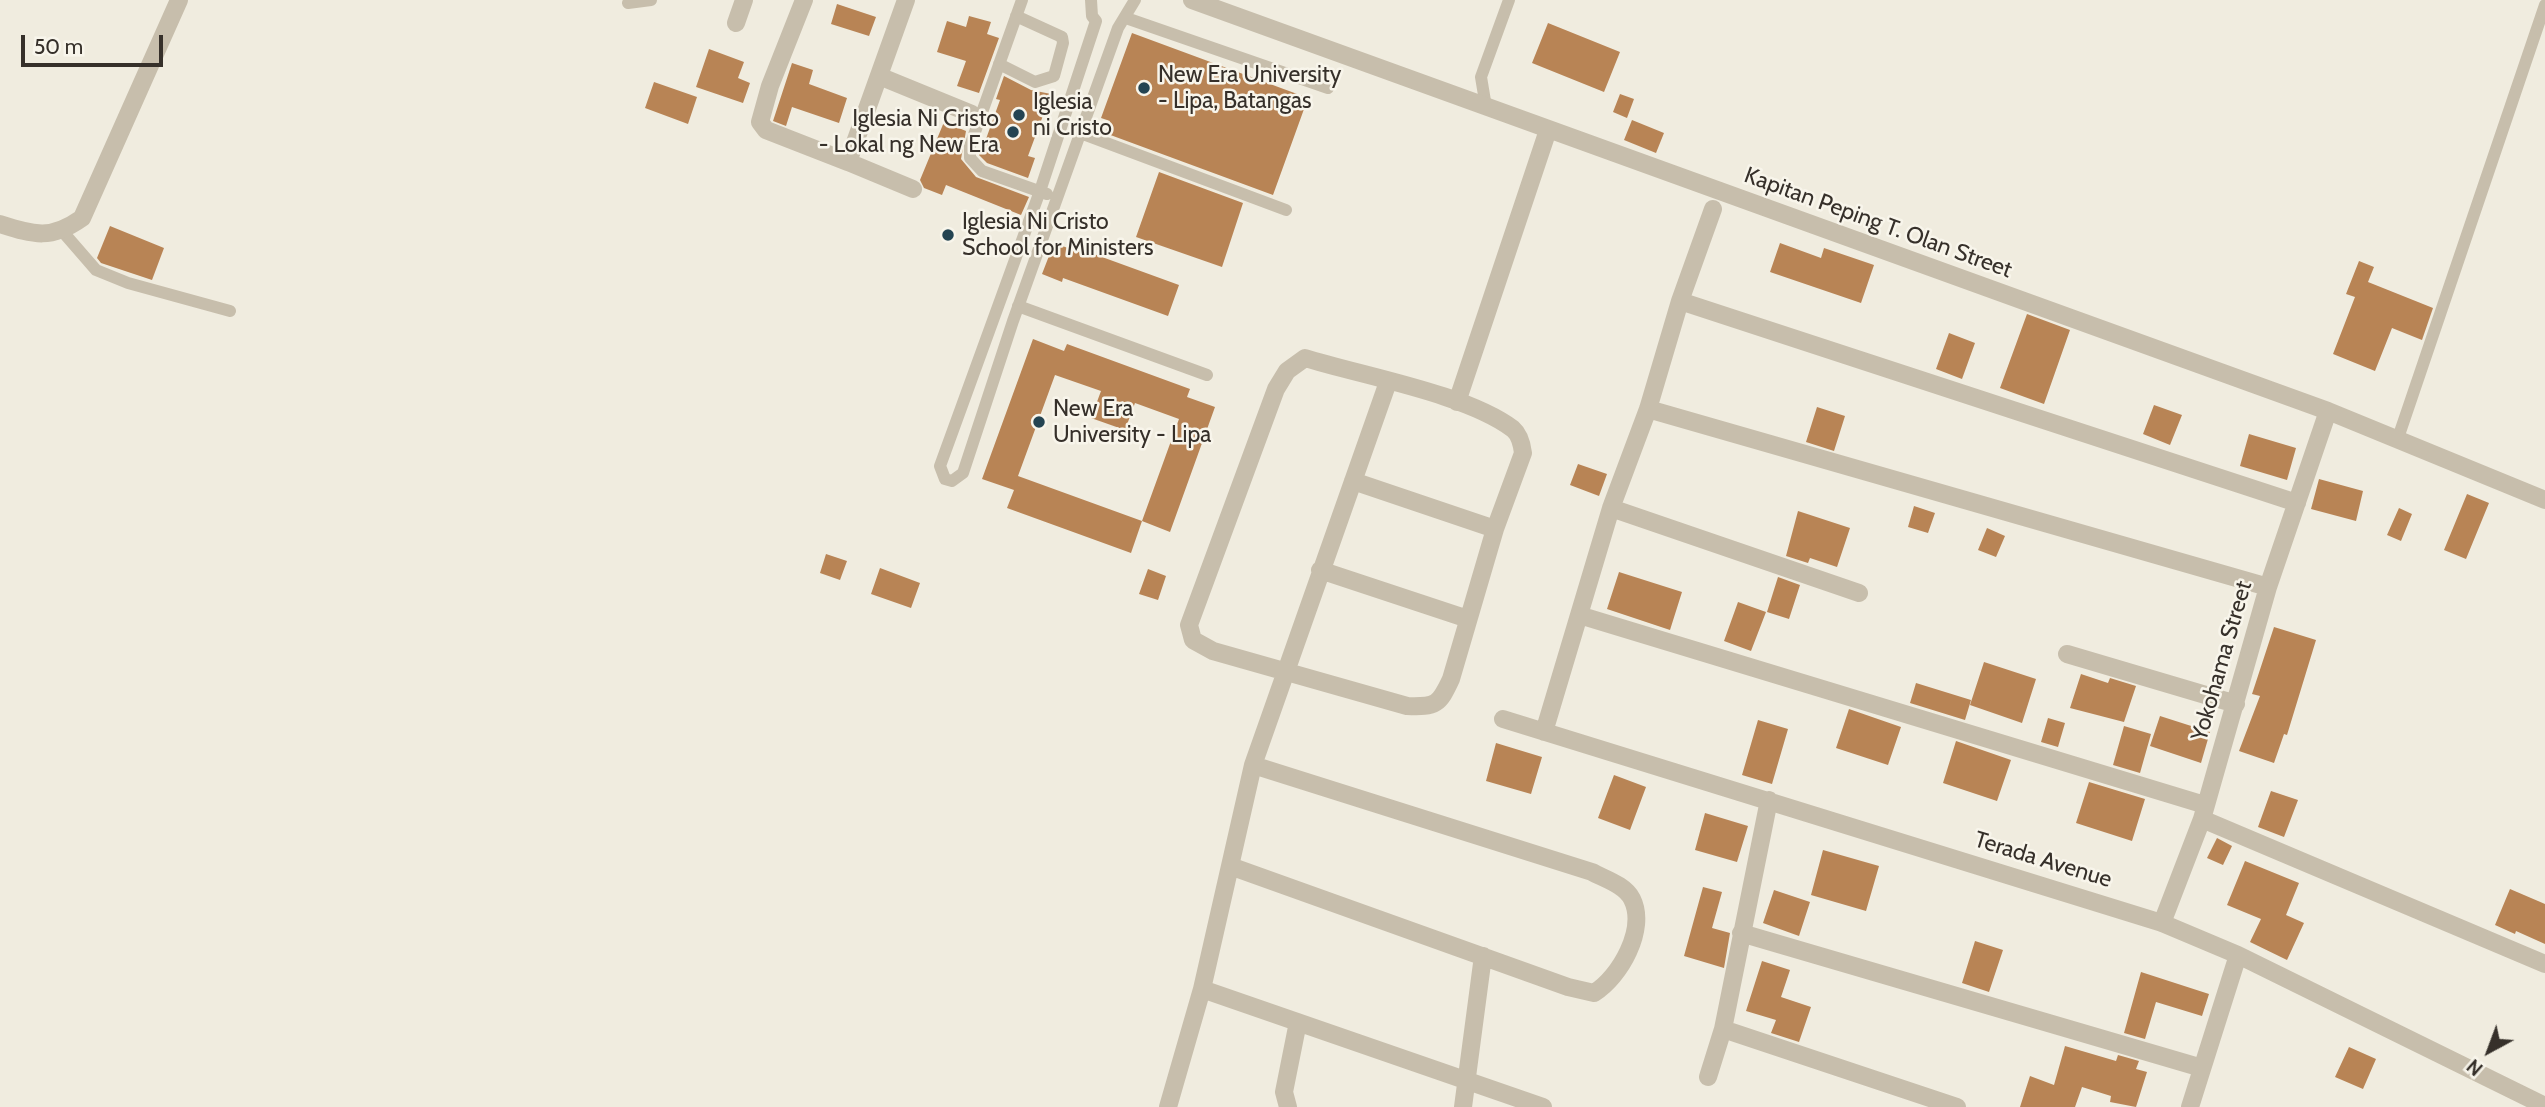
<!DOCTYPE html>
<html>
<head>
<meta charset="utf-8">
<style>
  body { margin:0 }
  #map { position:relative; width:2545px; height:1107px; overflow:hidden; background:#f0ecdf; font-family:Cabin,sans-serif }
  canvas { display:block }
  .north { position:absolute; left:2454px; top:1016px; width:70px; height:70px; -webkit-text-stroke:5px #f8f5eb; paint-order:stroke; rotate:221deg; font-size:19px; font-weight:700; line-height:28px; text-align:center; color:#36302a }
  .north::after { content:''; display:block; margin:auto; width:24px; height:32px; background:#36302a; clip-path:polygon(50% 0,100% 100%,50% 72%,0 100%) }
  .scale { position:absolute; left:21px; top:35px; width:142px; height:32px; box-sizing:border-box; border:4px solid #36302a; border-top:0; padding-left:9px; font-size:21px; line-height:24px; white-space:nowrap; color:#36302a; -webkit-text-stroke:5px #f8f5eb; paint-order:stroke }
</style>
</head>
<body>
<div id="map">
<canvas width="2545" height="1107"></canvas>
<div class="north">N</div>
<div class="scale">50 m</div>
</div>
<script>
const context = document.querySelector('canvas').getContext('2d');
context.lineJoin = 'round';
function fill(path, color) {
  context.fillStyle = color;
  context.fill(path, 'evenodd');
}
function trace(path, color, width, dash) {
  context.strokeStyle = color;
  context.lineWidth = width;
  context.lineCap = dash ? 'butt' : 'round';
  context.setLineDash(dash || []);
  context.stroke(path);
}
function drawText(font, color, halo, rows, align = 'center') {
  context.font = font + ' Cabin,sans-serif';
  context.lineWidth = 5;
  context.setLineDash([]);
  context.textBaseline = 'middle';
  context.strokeStyle = halo;
  context.fillStyle = color;
  for (const [text, x, y, turn = 0] of rows) {
    context.save();
    context.translate(x, y);
    context.rotate((+turn || 0) * Math.PI / 180);
    context.textAlign = isNaN(turn) ? turn : align;
    if (halo) context.strokeText(text, 0, 0);
    context.fillText(text, 0, 0);
    context.restore();
  }
}
fill(new Path2D(`
  M837 4 876 17 869 36 831 24Z
  M969 16 991 22 987 34 999 38 979 93 957 86 966 61 937 52 947 21 966 27Z
  M1548 23 1620 52 1604 92 1532 63Z
  M1132 33 1308 98 1273 195 1105 133 1110 121 1101 118Z
  M709 49 744 62 738 78 750 83 743 103 696 87Z
  M792 63 813 70 809 84 847 98 839 123 792 107 786 126 773 121Z
  M1004 76 1031 90 1051 94 1028 156 1035 158 1028 178 987 163 979 155 982 138 986 139 1000 100 996 99Z
  M654 82 697 97 688 124 645 108Z
  M1620 94 1634 99 1627 118 1613 112Z
  M1632 120 1664 133 1656 153 1624 140Z
  M944 122 966 131 961 159 976 177 1029 197 1021 215 946 185 942 195 924 188 920 180Z
  M1159 172 1243 203 1222 267 1136 237Z
  M110 226 164 248 152 280 101 263 97 258Z
  M1054 243 1079 252 1080 249 1179 285 1168 316 1063 278 1062 282 1042 274Z
  M1780 243 1821 258 1824 248 1874 265 1861 303 1770 272Z
  M2359 261 2374 267 2368 282 2433 308 2422 340 2392 328 2375 371 2333 354 2355 297 2346 294Z
  M2027 314 2070 330 2044 404 2000 388Z
  M1949 333 1975 343 1962 379 1936 369Z
  M1033 339 1064 351 1067 344 1190 389 1187 397 1215 407 1170 532 1142 521 1131 553 1007 508 1014 490 982 479ZM1055 375 1101 391 1091 418 1125 430 1135 403 1179 419 1142 521 1018 476Z
  M2154 405 2182 415 2170 445 2143 434Z
  M1817 407 1845 416 1834 451 1806 442Z
  M2249 434 2296 448 2287 480 2240 466Z
  M1578 464 1607 474 1599 496 1570 485Z
  M2319 479 2363 491 2356 521 2311 509Z
  M2467 494 2489 503 2466 559 2444 550Z
  M1914 506 1935 513 1928 533 1908 527Z
  M2399 508 2412 514 2401 541 2387 535Z
  M1798 511 1850 528 1837 567 1810 558 1808 563 1786 556Z
  M1987 528 2005 536 1996 557 1978 550Z
  M826 554 847 561 840 580 820 573Z
  M880 568 920 583 911 608 871 594Z
  M1148 569 1166 576 1158 600 1139 594Z
  M1619 572 1682 592 1670 630 1607 609Z
  M1778 577 1800 585 1789 619 1767 612Z
  M1738 602 1766 612 1751 651 1724 641Z
  M2274 627 2316 640 2287 735 2284 734 2274 763 2239 751 2260 696 2252 694Z
  M1984 662 2036 679 2022 723 1970 705Z
  M2081 674 2108 683 2110 678 2136 686 2124 722 2070 708Z
  M1916 683 1971 700 1965 720 1910 703Z
  M1849 709 1901 727 1888 765 1836 748Z
  M2160 716 2210 732 2201 763 2150 746Z
  M2048 718 2065 723 2058 747 2041 742Z
  M1758 720 1788 729 1772 784 1742 775Z
  M2124 726 2151 734 2140 773 2113 765Z
  M1956 741 2011 760 1997 801 1943 783Z
  M1496 743 1542 757 1531 794 1486 781Z
  M1614 775 1646 787 1630 830 1598 818Z
  M2089 782 2145 799 2132 841 2076 823Z
  M2271 791 2298 800 2284 837 2258 827Z
  M1705 813 1748 826 1737 862 1695 850Z
  M2217 838 2232 846 2223 865 2207 858Z
  M1823 850 1879 866 1866 911 1811 895Z
  M2245 861 2299 883 2286 915 2304 923 2287 960 2250 942 2261 919 2227 905Z
  M1703 887 1722 892 1712 928 1730 933 1724 968 1684 956Z
  M2510 889 2545 904V944L2516 931 2515 934 2495 925Z
  M1774 890 1810 902 1799 936 1763 923Z
  M1975 941 2003 950 1989 992 1962 983Z
  M1762 961 1790 970 1781 997 1811 1007 1799 1042 1771 1033 1776 1020 1746 1011Z
  M2141 972 2209 994 2202 1016 2156 1002 2145 1039 2124 1033Z
  M2065 1046 2116 1061 2118 1055 2139 1061 2136 1069 2147 1072 2136 1107 2110 1102 2111 1096 2082 1087 2075 1107H2020L2030 1076 2054 1085Z
  M2349 1047 2376 1059 2363 1089 2335 1077Z`), '#b88455');
trace(new Path2D(`
  M1022 0 970 146V158L982 171 1047 194
  M1091 0 1092 16 1096 21 1040 191 940 466 945 479 952 481 963 473 1013 321 1118 28 1135 0
  M628 3 651 0
  M1126 18 1328 88
  M999 64 1035 82 1054 76 1063 43 1062 37 1016 16
  M1486 107 1481 77 1509 0
  M1080 133 1286 210
  M63 232 96 270 128 283 230 311
  M1018 306 1207 375
  M2398 438 2545 5`), '#c7beac', 12);
trace(new Path2D(`
  M804 0 770 86 760 122 766 130 848 162 906 0
  M1192 0 2328 411 2545 500
  M736 23 744 0
  M879 76 972 114
  M848 162 913 189
  M0 224C35 235 51 240 82 218L179 0
  M1680 301 2297 503
  M1305 358C1363 376 1467 394 1513 429 1520 435 1522 445 1523 453L1495 529 1451 679C1439 705 1436 707 1407 706L1213 651 1193 640 1189 625 1276 389 1287 371Z
  M1457 402 1548 130
  M1648 409 2268 587
  M1353 481 1495 529
  M1611 508 1859 593
  M1320 570 1468 619
  M1579 615 2205 805
  M2067 654 2236 704
  M1503 719 2162 923 2238 955 2545 1106
  M1544 732 1611 508 1648 409 1680 301 1713 209
  M2202 819 2545 964
  M1230 866 1568 987 1594 993C1620 977 1647 929 1632 899 1625 885 1605 879 1592 872L1253 765
  M2162 923 2202 819 2268 587 2328 411
  M1741 933 2202 1068
  M1202 989 1543 1107
  M1723 1029 1957 1107
  M1708 1077 1723 1029 1769 800
  M1168 1107 1202 989 1253 765 1388 382
  M1288 1107 1284 1092 1298 1022
  M1463 1107 1483 956
  M2190 1107 2238 955`), '#c7beac', 18);
for (const [x, y, r, color] of [
  [1144,88,7,"#244452"],
  [1019,115,7,"#244452"],
  [1013,132,7,"#244452"],
  [948,235,7,"#244452"],
  [1039,422,7,"#244452"]
]) {
  const dot = new Path2D();
  dot.arc(x, y, r, 0, 2 * Math.PI);
  context.fillStyle = color;
  context.fill(dot);
  trace(dot, '#f8f5eb', 2.5);
}
drawText('23px', '#36302a', '#f8f5eb', [
  ["New Era University",1158,75],
  ["- Lipa, Batangas",1158,101],
  ["Iglesia",1033,102],
  ["ni Cristo",1033,128],
  ["Iglesia Ni Cristo",999,119,"right"],
  ["- Lokal ng New Era",999,145,"right"],
  ["Iglesia Ni Cristo",962,222],
  ["School for Ministers",962,248],
  ["New Era",1053,409],
  ["University - Lipa",1053,435]
], 'left');
drawText('23px', '#36302a', '#f8f5eb', [
  ["Kapitan Peping T. Olan Street",1878,223,20],
  ["Yokohama Street",2222,661,-74],
  ["Terada Avenue",2043,860,17]
]);
</script>
</body>
</html>
